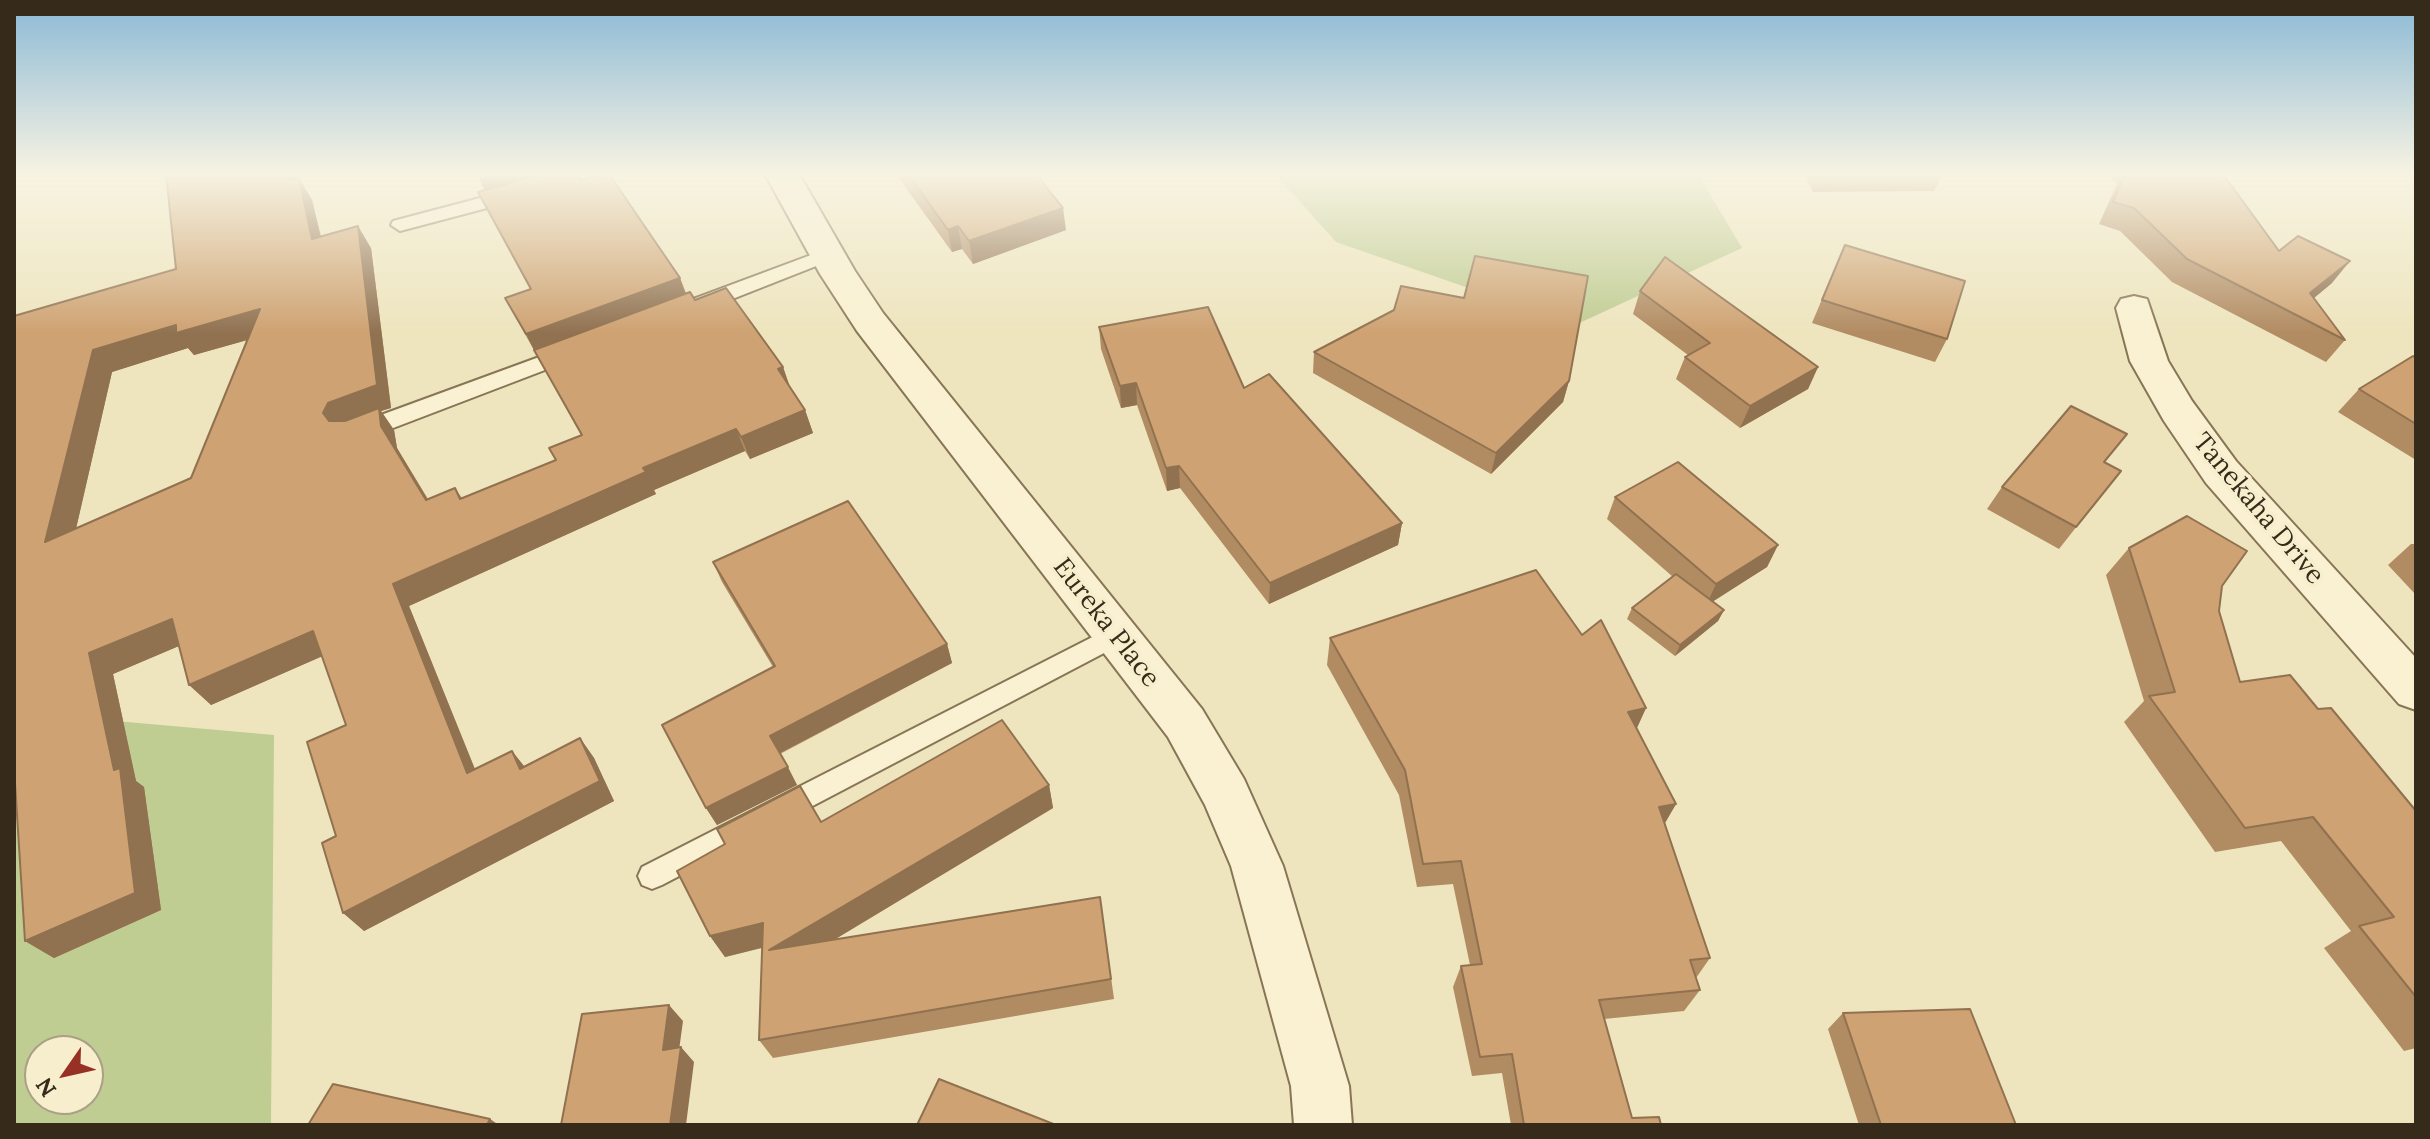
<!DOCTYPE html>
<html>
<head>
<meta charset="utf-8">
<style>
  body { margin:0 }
  #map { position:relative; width:2430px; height:1139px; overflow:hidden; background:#eee5be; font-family:Lora,serif }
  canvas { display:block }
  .frame { position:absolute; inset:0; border:16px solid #362b1b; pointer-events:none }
  .north { position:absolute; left:24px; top:1035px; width:80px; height:80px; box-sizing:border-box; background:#f6eecd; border:2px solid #a9a086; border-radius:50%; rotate:236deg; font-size:22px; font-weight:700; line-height:32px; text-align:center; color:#362b1b }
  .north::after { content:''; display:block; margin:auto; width:28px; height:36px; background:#973025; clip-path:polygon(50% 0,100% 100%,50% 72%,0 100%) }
</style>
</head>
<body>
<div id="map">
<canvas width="2430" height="1139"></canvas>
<div class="frame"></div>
<div class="north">N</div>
</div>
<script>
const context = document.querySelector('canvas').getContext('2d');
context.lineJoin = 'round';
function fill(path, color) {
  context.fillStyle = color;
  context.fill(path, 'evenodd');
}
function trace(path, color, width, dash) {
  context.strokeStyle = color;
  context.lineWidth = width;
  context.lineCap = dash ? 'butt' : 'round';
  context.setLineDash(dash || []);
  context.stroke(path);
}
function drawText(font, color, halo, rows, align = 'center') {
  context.font = font + ' Lora,serif';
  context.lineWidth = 7;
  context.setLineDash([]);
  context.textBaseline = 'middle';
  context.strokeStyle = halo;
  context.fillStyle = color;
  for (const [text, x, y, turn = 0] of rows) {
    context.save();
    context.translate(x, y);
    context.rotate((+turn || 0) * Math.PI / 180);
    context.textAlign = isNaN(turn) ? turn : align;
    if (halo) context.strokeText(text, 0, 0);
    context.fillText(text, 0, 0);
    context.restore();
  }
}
fill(new Path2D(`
  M1275 174H1698L1742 248 1575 325 1336 242Z
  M14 712 274 735 271 1125H14ZM40 1051H88V1099H40Z`), '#bfcc92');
const lane = new Path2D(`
  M568 174H599L596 178 549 191 540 185 542 181Z
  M514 189 521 191 523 195 521 199 400 231 391 225 393 221Z
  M827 249 834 251 837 255 834 259 707 309H693L690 304 693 299Z
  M572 345 579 347 582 352 579 357 367 438H351L348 432 351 426Z
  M1116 625 1125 628 1128 635 1125 642 662 885 652 889 642 885 638 876 642 867Z`);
const street = new Path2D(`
  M765 174H799L855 271 883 313 1202 709 1244 779 1283 866 1349 1086 1352 1125H1294L1291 1086 1231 866 1205 805 1168 737 857 331 820 274Z
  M2134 296 2147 299 2168 361 2192 401 2236 461 2416 658V710L2399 704 2206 483 2164 421 2130 361 2116 308 2121 299Z`);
trace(lane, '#877556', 4);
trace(street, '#877556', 4);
fill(lane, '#f9f1d1');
fill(street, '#f9f1d1');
fill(new Path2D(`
  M896 174H1036L1066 230 973 264 962 249 952 252Z
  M1804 174H1943L1934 191 1813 192Z
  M2107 174H2245L2224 176 2279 251 2332 283 2314 298 2345 340 2326 362 2172 282 2120 231 2099 224 2117 184Z
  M300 180 312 200 321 236 371 248 391 408 381 411 394 430 397 448 428 499 455 488 462 498 556 460 581 435 505 298 530 289 478 192 581 180 680 278 686 293 783 367 790 388 805 410 813 433 750 459 745 451 654 490 656 494 409 606 475 769 512 751 524 766 580 738 594 758 614 801 364 931 336 836 346 725 322 656 211 705 179 646 113 674 136 781 144 787 161 910 54 958 25 941 14 778V316L176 269ZM247 340 191 478 76 528 112 372 188 348 194 355Z
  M1835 268 1947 339 1935 362 1812 323Z
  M1640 291 1818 367 1808 389 1740 428 1676 379 1685 357 1688 355 1633 314Z
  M1394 310 1569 381 1563 402 1491 474 1313 373 1314 352Z
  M1099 327 1244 388 1402 523 1398 545 1269 604 1180 488 1167 491 1137 405 1121 408 1101 349Z
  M2416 358V460L2338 412 2359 389Z
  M2105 463 2103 493 2059 549 1987 509 2002 487Z
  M1615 497 1778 545 1767 567 1712 601 1724 610 1718 621 1675 656 1627 619 1632 608 1673 577 1607 519Z
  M2411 544H2416V595L2388 565Z
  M2129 548 2222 586 2219 611 2240 682 2318 709 2416 811V1048L2404 1051 2324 948 2351 931 2281 841 2215 852 2124 722 2144 701 2106 575Z
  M713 562 947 644 952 663 780 754 797 785 717 825 706 808 773 667 722 582Z
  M1582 635 1646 708 1637 728 1676 804 1665 823 1710 958 1696 978 1700 990 1684 1011 1604 1019 1632 1118 1661 1125H1511L1502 1073 1472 1076 1453 987 1461 966 1470 965 1453 884 1417 887 1399 795 1327 665 1330 638Z
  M1049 785 1053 808 834 940 1100 897 1114 999 773 1058 759 1040 762 948 725 957 710 936 821 822Z
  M1843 1013 2016 1125H1859L1828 1029Z`), '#b18b62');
fill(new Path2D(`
  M289 174H299L300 180 312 200 326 261 312 239Z
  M477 174H563L486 193Z
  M1063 208 1066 230 973 264 969 241Z
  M358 226 371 248 391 408 381 411 394 430 397 448 441 522 339 435 323 413Z
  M958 226 962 249 952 252 948 230Z
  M2350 261 2332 283 2292 316 2310 293Z
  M680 278 687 298 536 354 526 334Z
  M260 309 276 332 194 355 188 348 112 372 68 564 45 542 93 350 176 325Z
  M783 367 791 390 778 369Z
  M1818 367 1808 389 1740 428 1750 406Z
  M1569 381 1563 402 1491 474 1496 453Z
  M1136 383 1137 405 1121 408 1120 386Z
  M805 410 813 433 750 459 741 437Z
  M736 429 745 451 654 490 656 494 409 606 484 792 467 773 393 584 643 468Z
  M1179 466 1180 488 1167 491 1166 468Z
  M1402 523 1398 545 1269 604 1270 583Z
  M1778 545 1767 567 1706 606 1716 584Z
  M1724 610 1718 621 1675 656 1680 645Z
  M172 619 193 640 113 674 136 781 144 787 161 910 54 958 25 941 89 653Z
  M313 631 332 652 211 705 189 685Z
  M947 644 952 663 778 754 770 736Z
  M1646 708 1634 734 1628 712Z
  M580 738 594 758 614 801 364 931 343 913Z
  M512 751 527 770 520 769Z
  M788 767 797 785 717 825 706 808Z
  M1049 785 1053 808 782 971 769 950Z
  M1676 804 1662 828 1659 807Z
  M763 923 776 944 725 957 710 936Z
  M669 1005 683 1021 677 1065 663 1050Z
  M681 1047 694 1062 686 1125H670Z
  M490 1119 499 1125H487Z`), '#907150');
const building = new Path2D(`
  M166 174H289L290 180 299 178 312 239 358 226 377 385 328 403 323 413 329 421H345L379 408 381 426 426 500 455 488 460 499 556 460 549 448 582 435 534 350 690 292 695 300 726 288 783 367 778 369 805 410 741 437 736 429 643 468 646 472 393 584 467 773 512 751 520 769 580 738 600 781 343 913 322 843 336 836 307 742 346 725 313 631 189 685 172 619 89 653 114 770 120 768 135 893 25 941 14 767V316L176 269ZM260 309 191 478 45 542 93 350 176 325V333Z
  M542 174H578L581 180 603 174H609L680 278 526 334 505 298 531 289 478 192Z
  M908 174H1036L1063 208 969 241 958 226 948 230Z
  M2125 174H2223L2279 251 2298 236 2350 261 2310 293 2345 340 2187 259 2134 208 2113 202Z
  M1845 245 1965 281 1947 339 1822 300Z
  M1475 256 1588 276 1569 381 1496 453 1314 352 1394 310 1401 286 1464 298Z
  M1665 257 1818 367 1750 406 1685 357 1710 343 1640 291Z
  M1208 307 1244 388 1269 374 1402 523 1270 583 1179 466 1166 468 1136 383 1120 386 1099 327Z
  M2413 356 2416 358V424L2359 389Z
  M2071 406 2127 434 2104 462 2121 471 2076 527 2002 487Z
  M1678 462 1778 545 1716 584 1615 497Z
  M848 501 947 644 770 736 788 767 706 808 662 725 775 666 713 562Z
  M2187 516 2247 551 2222 586 2219 611 2240 682 2290 675 2318 709 2331 708 2416 811V997L2359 926 2394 917 2313 817 2245 828 2149 696 2175 692 2129 548Z
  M1536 570 1582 635 1601 620 1646 708 1628 712 1676 804 1659 807 1710 958 1690 960 1700 990 1599 1000 1632 1118 1659 1117 1661 1125H1524L1512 1054 1480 1057 1461 966 1482 964 1461 861 1423 864 1405 770 1330 638Z
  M1676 574 1724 610 1680 645 1632 608Z
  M1002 720 1049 785 769 950 1100 897 1111 979 759 1040 763 923 710 936 677 871 725 844 717 829 800 786 821 822Z
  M669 1005 663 1050 681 1047 670 1125H561L582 1014Z
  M1970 1009 2016 1125H1881L1843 1013Z
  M939 1079 1056 1125H917Z
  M333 1084 490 1119 487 1125H308Z`);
fill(building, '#cea272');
trace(building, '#907150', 2);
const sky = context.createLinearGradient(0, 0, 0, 334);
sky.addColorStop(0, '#8bb9d6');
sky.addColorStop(0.52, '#f7f3e2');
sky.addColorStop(1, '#f7f3e200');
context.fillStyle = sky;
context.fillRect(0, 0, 2430, 334);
drawText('26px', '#362b1b', '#f6eecd', [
  ["Tanekaha Drive",2258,509,50],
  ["Eureka Place",1106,623,52]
]);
</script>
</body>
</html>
